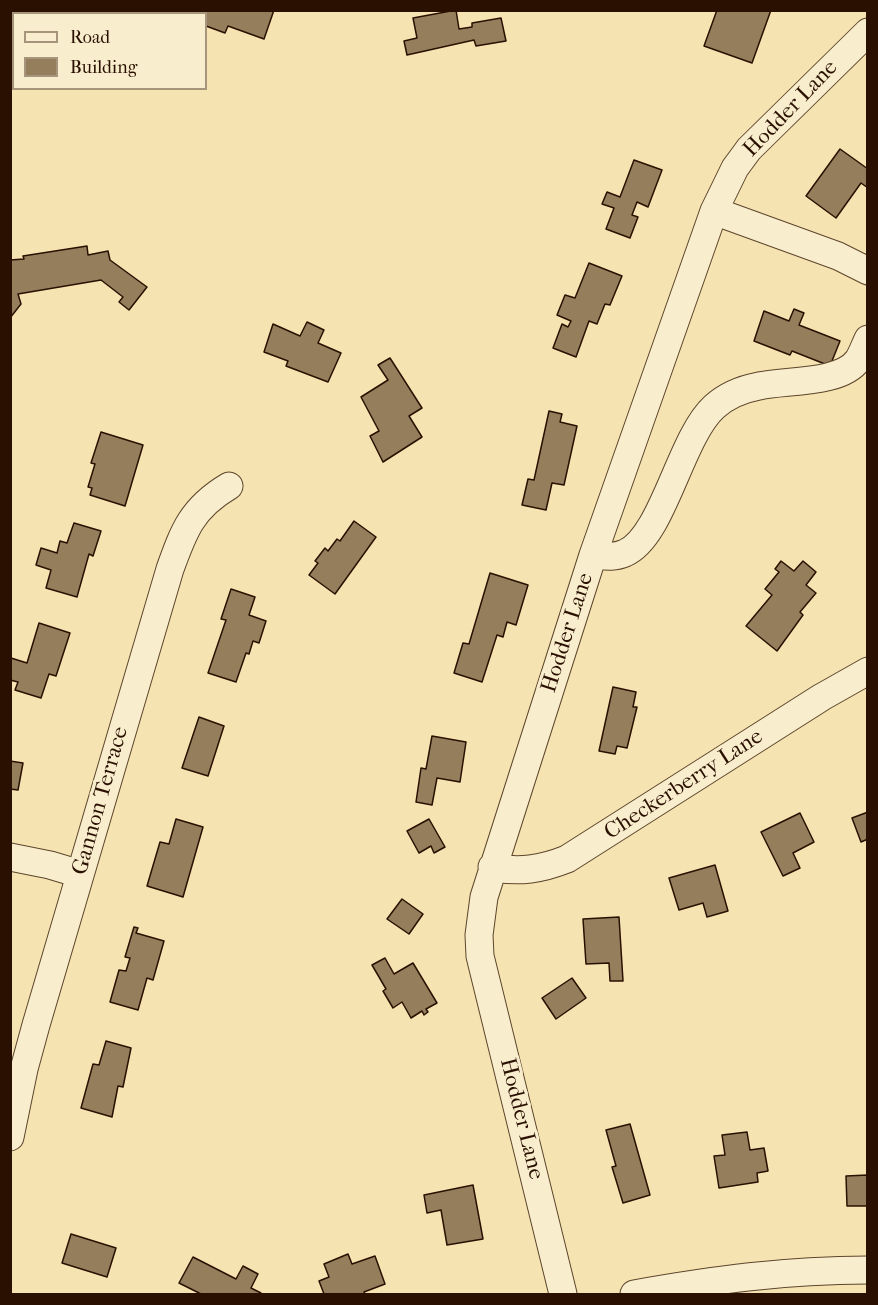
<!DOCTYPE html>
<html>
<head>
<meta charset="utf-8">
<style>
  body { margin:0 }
  #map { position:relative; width:878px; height:1305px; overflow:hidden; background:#f5e4b1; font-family:"IM FELL French Canon",serif }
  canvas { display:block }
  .frame { position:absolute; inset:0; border:12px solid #2a1000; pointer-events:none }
  .legend { position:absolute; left:12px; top:12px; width:195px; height:78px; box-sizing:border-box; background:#f8edcc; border:2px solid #a6957a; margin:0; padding:8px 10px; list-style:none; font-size:18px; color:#2a1000 }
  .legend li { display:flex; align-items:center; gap:12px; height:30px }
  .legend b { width:30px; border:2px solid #a6957a }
</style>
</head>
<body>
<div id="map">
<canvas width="878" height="1305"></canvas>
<div class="frame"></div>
<ul class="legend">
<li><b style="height:8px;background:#f8edcc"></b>Road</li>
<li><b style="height:16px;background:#947e5c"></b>Building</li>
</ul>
</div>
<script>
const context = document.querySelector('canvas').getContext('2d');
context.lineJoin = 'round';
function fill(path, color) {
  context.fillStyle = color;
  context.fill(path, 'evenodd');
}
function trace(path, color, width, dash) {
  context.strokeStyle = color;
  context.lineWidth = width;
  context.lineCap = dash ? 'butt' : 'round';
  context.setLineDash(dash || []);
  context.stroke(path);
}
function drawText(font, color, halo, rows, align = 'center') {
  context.font = font + ' "IM FELL French Canon",serif';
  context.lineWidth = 6;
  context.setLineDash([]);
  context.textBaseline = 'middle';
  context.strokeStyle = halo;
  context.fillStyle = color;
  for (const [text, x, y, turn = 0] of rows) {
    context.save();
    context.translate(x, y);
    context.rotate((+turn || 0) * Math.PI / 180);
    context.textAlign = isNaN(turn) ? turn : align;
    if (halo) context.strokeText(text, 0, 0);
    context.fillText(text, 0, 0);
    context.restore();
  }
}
const building = new Path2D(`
  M198 10H274L264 39 228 26 225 33 206 26V14H197Z
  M456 10 459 29 472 27V23L501 18 506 41 476 46 474 40 407 55 404 41 417 38 413 18Z
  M771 10 752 63 704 46 717 10Z
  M840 149 868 169V188L861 183 836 218 806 196Z
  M634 160 662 170 648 207 637 202 632 215 638 217 630 238 606 229 614 208 602 204 607 192 620 197Z
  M87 246 88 255 108 251 110 260 147 287 129 310 119 302 123 297 101 280 18 294 21 304 10 318V260L24 259 23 256Z
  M589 263 622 276 610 305 605 304 597 324 589 321 576 357 553 348 562 324 568 327 571 321 557 315 565 295 575 298Z
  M794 309 804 313 799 325 840 341 830 366 792 351 790 355 754 341 764 311 789 321Z
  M307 322 324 330 318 343 341 353 328 382 286 366 288 361 264 352 273 324 300 336Z
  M390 358 422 408 409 416 422 437 383 462 370 436 379 431 361 397 388 380 378 365Z
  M549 411 562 414 560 422 577 426 564 485 552 483 546 510 522 505 528 479 534 480Z
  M101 432 143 445 125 506 90 495 92 488 88 487 95 464 91 463Z
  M354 521 376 537 335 594 309 575 318 563 315 561 325 548 328 551 337 539 340 541Z
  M74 523 101 531 93 556 89 554 77 597 46 588 51 570 36 565 41 548 57 553 60 541 67 543Z
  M781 561 794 571 803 561 816 572 806 585 816 593 800 612 803 615 777 651 746 626 772 595 765 589 779 572 775 569Z
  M490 573 528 585 516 625 507 622 503 637 497 635 482 682 454 673 463 643 469 644Z
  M231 589 255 597 249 615 266 621 259 643 253 641 249 654 246 653 236 682 208 673 226 620 221 619Z
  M39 623 70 633 56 676 49 674 41 698 15 690 18 682 10 680 11 658 27 663Z
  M613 687 636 692 633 707H637L627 748 617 746 615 754 599 751Z
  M199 717 224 726 208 776 182 768Z
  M432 736 466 742 460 782 437 778 432 805 416 802 421 768 426 769Z
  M10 761 23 763 18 790 10 789Z
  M868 812V839L861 842 852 818Z
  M800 813 814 842 793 853 800 868 783 876 761 832Z
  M176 819 203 827 183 897 147 886 160 842 169 844Z
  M429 819 445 847 434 853 431 846 419 853 407 831Z
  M715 865 728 911 707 917 703 903 679 910 669 878Z
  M402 899 423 914 409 934 387 919Z
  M619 917 623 981H610L609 963 586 964 583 919Z
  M134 927 138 928 136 933 164 941 153 980 147 978 138 1010 110 1002 119 970 126 971 130 958 125 957Z
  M385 958 394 974 413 963 437 1003 426 1009 428 1012 424 1015 422 1011 411 1018 402 1002 393 1008 383 991 386 989 372 965Z
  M572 978 586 998 556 1019 542 998Z
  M106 1041 131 1048 123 1087 118 1086 112 1117 81 1108 93 1064 99 1065Z
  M630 1124 650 1195 623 1203 612 1167 616 1166 606 1130Z
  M747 1132 750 1150 764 1148 768 1171 757 1173 758 1182 719 1188 714 1156 725 1155 722 1135Z
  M868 1175V1206H847L846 1176Z
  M473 1185 483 1239 447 1245 441 1210 427 1213 424 1195Z
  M71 1234 116 1248 107 1277 62 1263Z
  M348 1254 352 1264 375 1256 385 1284 364 1292 365 1294H324L319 1281 329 1277 324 1264Z
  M193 1257 236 1279 243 1266 258 1274 251 1288 261 1293 260 1294H201L179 1283Z`);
fill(building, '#947e5c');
trace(building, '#2a1000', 1.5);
const minor = new Path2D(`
  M714 211 838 256 868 271
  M593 555C604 556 614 558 625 553 663 537 680 438 714 407 726 396 743 389 759 386 786 380 841 384 858 360 862 354 865 345 868 339
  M10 857 50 865 80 874
  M492 867C519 873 542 869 567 859L822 697 868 671
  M10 1137 24 1069 36 1025 170 569C184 530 192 508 229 486
  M563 1294 480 956 479 935 484 897 593 555 714 211 735 168 749 149 868 32
  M634 1294C713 1280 786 1270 868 1270`);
trace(minor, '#5d452c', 29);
trace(minor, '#f8edcc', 27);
drawText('22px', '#2a1000', '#f8edcc', [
  ["Hodder Lane",791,109,-46],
  ["Hodder Lane",568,633,-72],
  ["Checkerberry Lane",684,785,-33],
  ["Gannon Terrace",101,801,-74],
  ["Hodder Lane",521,1119,76]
]);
</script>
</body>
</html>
